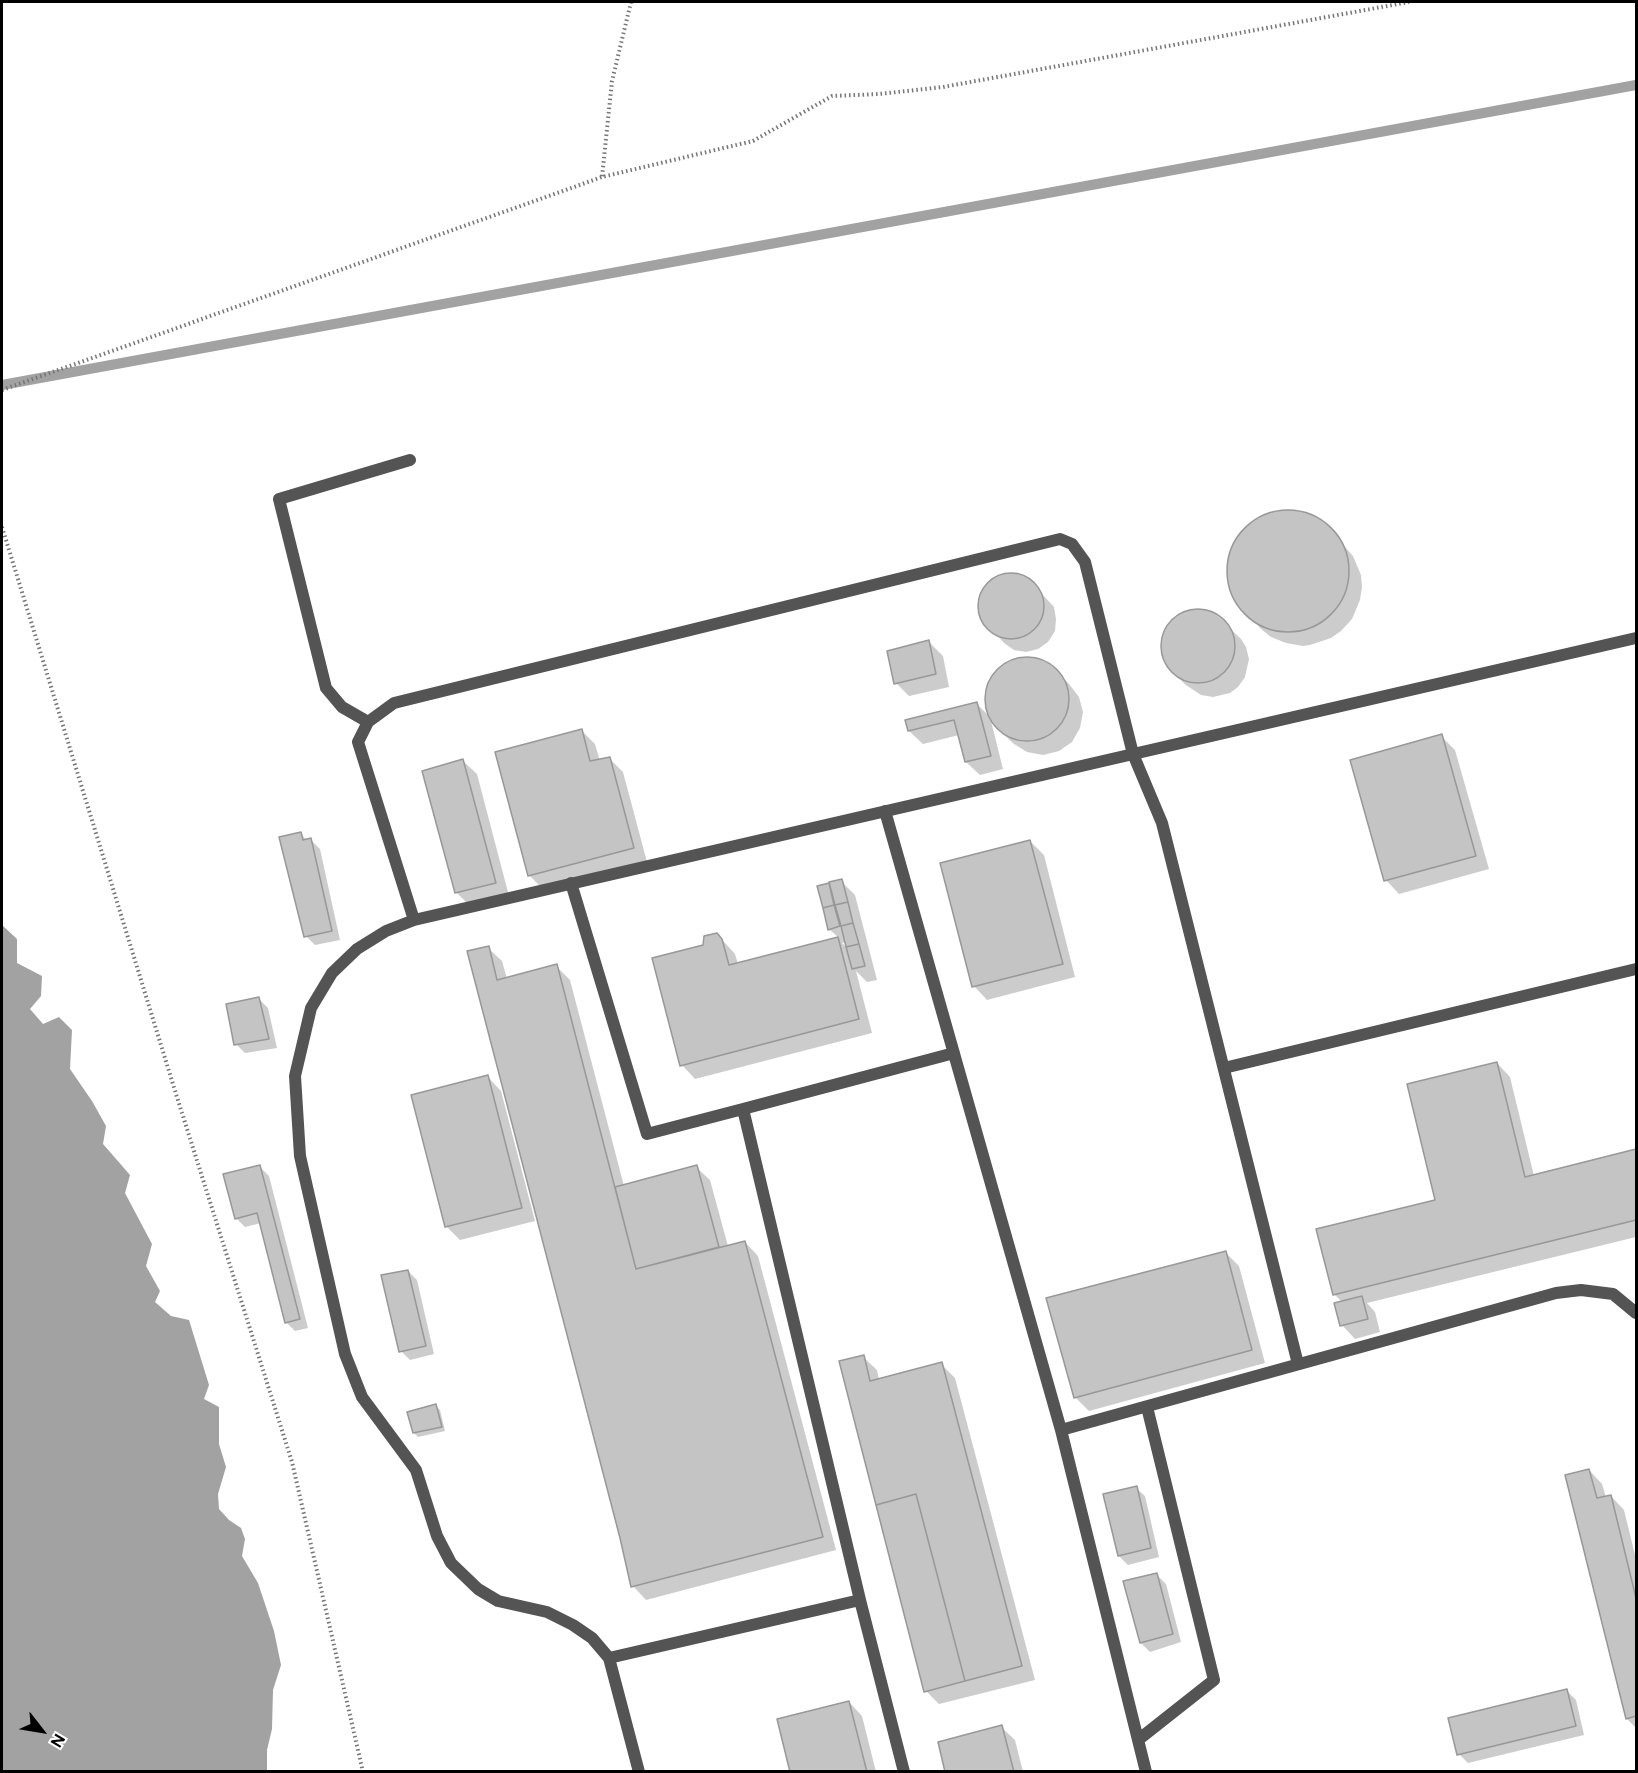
<!DOCTYPE html>
<html>
<head>
<meta charset="utf-8">
<style>
  body { margin:0 }
  #map { position:relative; width:1638px; height:1773px; overflow:hidden; background:#fff; font-family:Figtree,sans-serif }
  canvas { display:block }
  .frame { position:absolute; inset:0; border:3px solid #000; pointer-events:none }
  .north { position:absolute; left:12px; top:1701px; width:60px; height:60px; -webkit-text-stroke:4px #fff; paint-order:stroke; rotate:121deg; font-size:16px; font-weight:700; line-height:24px; text-align:center; color:#000 }
  .north::after { content:''; display:block; margin:auto; width:21px; height:27px; background:#000; clip-path:polygon(50% 0,100% 100%,50% 72%,0 100%) }
</style>
</head>
<body>
<div id="map">
<canvas width="1638" height="1773"></canvas>
<div class="frame"></div>
<div class="north">N</div>
</div>
<script>
const context = document.querySelector('canvas').getContext('2d');
context.lineJoin = 'round';
function fill(path, color) {
  context.fillStyle = color;
  context.fill(path, 'evenodd');
}
function trace(path, color, width, dash) {
  context.strokeStyle = color;
  context.lineWidth = width;
  context.lineCap = dash ? 'butt' : 'round';
  context.setLineDash(dash || []);
  context.stroke(path);
}
fill(new Path2D(`
  M2 925 17 939V963L42 976 41 996 30 1009 43 1024 59 1017 72 1030 70 1069 92 1101 106 1126 103 1144 130 1175 125 1193 152 1244 146 1266 160 1291 155 1302 171 1316 189 1320 209 1385 204 1399 219 1407V1444L226 1467 218 1494 219 1509 229 1520 241 1528 245 1539 242 1556 258 1583 274 1631 281 1665 273 1690 272 1729 267 1750V1771H2Z`), '#a2a2a2');
fill(new Path2D(`
  M1287 512 1304 514 1315 518 1332 532 1353 556 1361 575 1362 587 1360 600 1352 619 1341 631 1331 638 1310 645 1303 646 1286 643 1271 637 1261 629 1239 605 1230 586 1229 561 1234 546 1238 539 1252 524 1275 513Z
  M1009 575 1022 576 1032 583 1054 607 1056 619 1055 631 1048 642 1038 649 1026 652 1014 650 1004 643 982 619 979 607 981 595 988 585 998 577Z
  M1198 610 1215 614 1241 639 1246 647 1249 659 1245 677 1238 687 1230 693 1213 697 1201 695 1186 685 1171 671 1164 658 1163 640 1169 624 1181 615Z
  M929 642 943 656 949 687 909 696 896 683Z
  M1026 658 1041 661 1055 669 1069 684 1079 697 1083 712 1080 728 1072 742 1059 751 1043 755 1027 752 1014 744 999 730 990 717 1003 769 980 775 966 762 959 735 923 744 909 731 976 703 990 717 986 701 989 685 997 671 1010 662Z
  M582 731 595 744 600 761 609 758 623 772 647 862 543 889 529 875Z
  M1441 736 1455 750 1489 869 1399 894 1386 880Z
  M463 761 477 774 509 896 470 906 456 892Z
  M300 834 307 840H311L320 849 340 940 315 945 306 936Z
  M1030 841 1044 855 1075 977 987 1000 974 986Z
  M841 881 855 895 877 980 867 982 856 971 872 1033 695 1079 682 1065 704 947 717 934 735 954 738 964 839 938 829 929 818 887ZM846 942 849 950 842 943Z
  M488 948 502 961 507 979 556 966 570 980 624 1186 696 1167 710 1180 728 1246 745 1242 758 1256 836 1550 646 1600 633 1586Z
  M259 999 268 1008 277 1048 245 1053 236 1044Z
  M1497 1063 1510 1077 1534 1176 1636 1151V1237L1367 1303 1375 1312 1380 1332 1355 1339 1342 1325 1343 1303 1334 1294 1437 1201Z
  M488 1077 501 1091 535 1221 460 1240 446 1226Z
  M260 1167 269 1176 308 1328 295 1331 286 1322 261 1223 245 1227 236 1218Z
  M1225 1252 1239 1266 1265 1363 1089 1411 1075 1397Z
  M408 1271 417 1280 434 1354 410 1360 401 1351Z
  M863 1357 877 1370 879 1380 941 1364 955 1378 1035 1680 939 1704 926 1691Z
  M436 1406 440 1410 445 1431 418 1437 414 1433Z
  M1589 1470 1602 1484 1606 1497 1611 1496 1624 1510 1636 1559V1728L1627 1719Z
  M1136 1488 1145 1496 1159 1557 1128 1565 1119 1556Z
  M1157 1575 1166 1584 1181 1642 1150 1652 1141 1643Z
  M1567 1691 1576 1700 1584 1735 1468 1763 1459 1754Z
  M849 1702 862 1716 876 1772H791Z
  M1001 1727 1015 1740 1023 1772H947Z`), '#0003');
trace(new Path2D(`
  M2 385 1636 85`), '#a2a2a2', 10);
const building = new Path2D(`
  M1227 571a61 61 0 1 1 122 0a61 61 0 1 1-122 0Z
  M978 606a33 33 0 1 1 66 0a33 33 0 1 1-66 0Z
  M1161 646a37 37 0 1 1 74 0a37 37 0 1 1-74 0Z
  M929 640 936 674 894 684 887 651Z
  M985 699a42 42 0 1 1 84 0a42 42 0 1 1-84 0Z
  M977 702 991 756 965 762 954 720 908 731 905 720Z
  M582 729 590 761 610 757 634 848 528 876 495 752Z
  M1442 734 1476 856 1384 881 1350 760Z
  M463 759 496 883 455 893 422 771Z
  M301 832 303 840 311 838 332 931 304 937 279 837Z
  M1030 840 1063 964 972 987 940 863Z
  M842 879 848 902 835 905 829 882Z
  M829 883 834 905 823 908 817 886Z
  M848 902 853 923 841 926 835 905Z
  M834 905 840 926 828 930 823 908Z
  M853 923 859 944 846 947 841 926Z
  M717 933 722 939 729 965 838 937 859 1019 680 1066 652 958 703 945 704 936Z
  M859 944 865 966 852 969 846 947Z
  M489 946 497 980 557 964 636 1269 745 1241 823 1537 631 1587 620 1538 467 951Z
  M259 997 269 1039 234 1045 226 1004Z
  M1497 1062 1525 1177 1636 1149V1220L1333 1295 1316 1229 1435 1200 1407 1084Z
  M488 1075 522 1208 445 1227 411 1095Z
  M260 1165 300 1319 285 1323 257 1213 235 1219 223 1174Z
  M697 1165 719 1247 636 1269 615 1187Z
  M1226 1251 1252 1350 1074 1398 1046 1298Z
  M408 1270 426 1346 399 1352 381 1275Z
  M1362 1296 1368 1319 1340 1326 1334 1303Z
  M864 1355 870 1381 942 1362 1022 1666 965 1681 916 1494 876 1505 839 1361Z
  M436 1404 442 1427 413 1433 407 1412Z
  M1589 1469 1597 1498 1611 1495 1636 1598V1716L1626 1719 1565 1475Z
  M1137 1486 1151 1548 1118 1556 1103 1494Z
  M916 1494 965 1681 924 1692 876 1505Z
  M1157 1573 1173 1634 1140 1643 1123 1581Z
  M1567 1689 1576 1726 1457 1755 1448 1718Z
  M849 1701 867 1772H790L777 1719Z
  M1002 1725 1014 1772H945L938 1742Z`);
fill(building, '#c4c4c4');
trace(building, '#989898', 1.5);
trace(new Path2D(`
  M631 2 612 81 602 177 753 141 832 96 879 94 943 87 1409 2
  M2 390 602 177
  M2 527 176 1094 292 1462 363 1772`), '#767676', 4, [1.5, 3]);
trace(new Path2D(`
  M368 722 342 707 326 688 279 499 410 460
  M885 811 1061 1430 1556 1293 1581 1290 1613 1294 1636 1313
  M571 883 647 1134 743 1109
  M414 920 358 742 368 722 394 703 1060 539 1072 544 1085 562 1133 754 1162 823 1298 1364
  M1224 1068 1636 969
  M1061 1430 1146 1772
  M860 1600 743 1109 954 1053
  M609 1658 592 1638 573 1625 547 1612 498 1601 478 1589 451 1563 437 1536 416 1470 362 1397 345 1354 300 1156 295 1076 311 1008 332 973 357 949 386 931 414 920 1636 638
  M1138 1740 1214 1680 1147 1407
  M639 1772 609 1658 860 1600 904 1772`), '#545454', 12);
</script>
</body>
</html>
